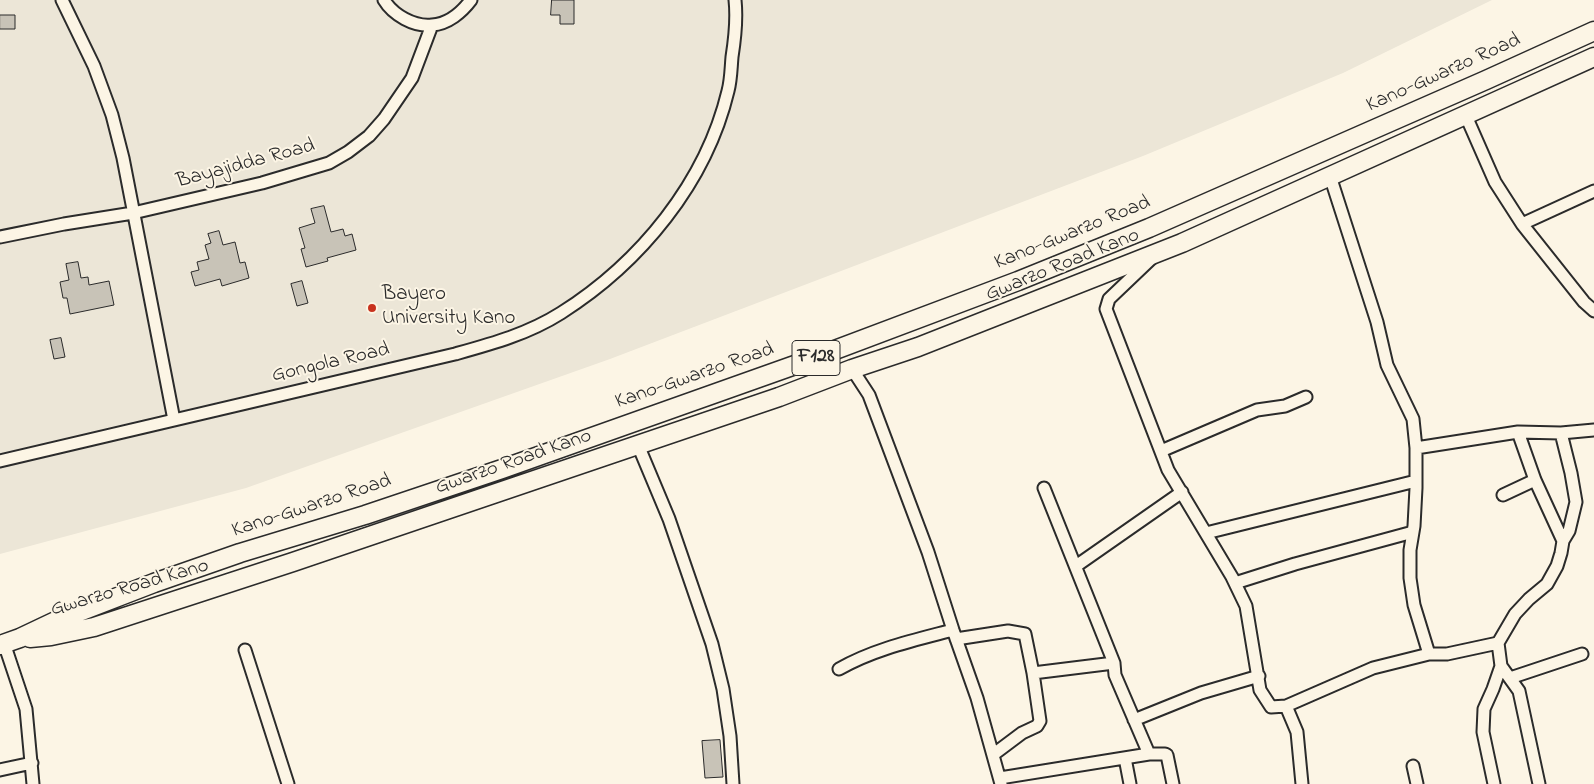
<!DOCTYPE html>
<html>
<head>
<meta charset="utf-8">
<style>
  body { margin:0 }
  canvas { display:block; background:#fcf5e5 }
</style>
</head>
<body>
<canvas width="1594" height="784"></canvas>
<script>
const context = document.querySelector('canvas').getContext('2d');
context.lineJoin = 'round';
function fill(path, color) {
  context.fillStyle = color;
  context.fill(path, 'evenodd');
}
function trace(path, color, width, dash) {
  context.strokeStyle = color;
  context.lineWidth = width;
  context.lineCap = dash ? 'butt' : 'round';
  context.setLineDash(dash || []);
  context.stroke(path);
}
function drawText(font, color, halo, rows, align = 'center') {
  context.font = font + ' "Indie Flower",sans-serif';
  context.lineWidth = 4;
  context.setLineDash([]);
  context.textBaseline = 'middle';
  context.strokeStyle = halo;
  context.fillStyle = color;
  for (const [text, x, y, turn = 0] of rows) {
    context.save();
    context.translate(x, y);
    context.rotate((+turn || 0) * Math.PI / 180);
    context.textAlign = isNaN(turn) ? turn : align;
    if (halo) context.strokeText(text, 0, 0);
    context.fillText(text, 0, 0);
    context.restore();
  }
}
fill(new Path2D(`
  M0 0H1492L1343 73 1143 156 610 359 246 488 0 554Z`), '#ece6d7');
const building = new Path2D(`
  M552 0H574V24H560V15H551Z
  M0 15H15V29H0Z
  M324 206 331 232 343 229 345 236 352 234 356 250 327 258 328 261 306 267 301 249 305 248 299 228 315 223 311 209Z
  M219 231 223 245 235 242 240 263 245 262 249 278 222 286 220 279 195 286 191 272 199 270 197 262 209 259 205 245 211 243 208 234Z
  M78 262 81 278 88 277 89 285 109 281 114 305 70 314 67 298H63L60 282 69 280 66 264Z
  M302 281 308 303 297 306 291 284Z
  M61 338 65 357 54 359 50 340Z
  M720 740 723 777 705 778 702 741Z`);
fill(building, '#c8c3b7');
trace(building, '#2b2b2b', 1);
const minor = new Path2D(`
  M62 0 94 66 112 115 123 158 174 420
  M384 0C393 15 414 27 432 25 448 24 462 12 471 0
  M1466 116 1495 182 1522 224 1584 302 1594 311
  M1330 176 1377 322 1387 365 1413 419 1416 448V488L1414 526 1410 550V578L1414 605 1429 654
  M1522 224 1594 191
  M0 237 64 224 133 213 262 183 329 163 348 152 369 136 384 119 412 78 432 25
  M1152 258 1109 299 1106 309 1168 470 1232 577 1246 606 1260 690 1271 707 1286 706
  M852 369 869 395 928 552 953 630 977 698 1001 784
  M1518 432 1535 480 1563 541
  M638 445 669 519 712 644 723 689 730 736 733 784
  M1416 448 1518 432 1561 433 1594 430
  M1161 451 1257 410 1285 406 1306 397
  M0 461 455 354C491 344 528 334 561 313 640 263 706 183 728 91 731 80 731 68 732 57 735 38 737 18 735 0
  M1044 488 1114 663 1115 675 1149 754
  M1503 495 1535 480
  M1206 533 1416 481
  M1076 566 1182 492
  M1235 583 1295 564 1413 532
  M956 639 1008 631 1025 634 1033 673 1040 721 1037 726 1022 733 994 754
  M4 643 26 709 33 784
  M245 650 288 784
  M839 669C874 649 915 640 953 630
  M1033 673 1114 663
  M1510 678 1582 654
  M1134 720 1201 693 1259 676
  M1125 758 1130 784
  M1413 766 1417 784
  M0 770 32 763
  M1000 778 1149 754H1165L1167 755 1173 784
  M1302 784 1297 732 1286 706 1373 668 1429 654H1447L1498 643
  M1494 784 1483 732 1484 709 1493 689 1501 666
  M1539 784 1519 691 1501 666 1498 643 1515 614 1529 599 1547 584 1557 566 1561 553 1563 541 1569 531 1576 502 1571 473 1561 433`);
const primary = new Path2D(`
  M30 638 51 636 94 627 293 562 779 397 852 369 918 347 1182 243 1594 57
  M0 645 20 638 58 620 154 583 240 553 365 515 502 469 795 365 1018 281 1149 228 1486 80 1594 31`);
trace(minor, '#2b2b2b', 15);
trace(primary, '#2b2b2b', 21);
trace(minor, '#fcf5e5', 11);
trace(primary, '#fcf5e5', 18);
for (const [x, y, r, color] of [
  [372,308,5,"#c8321e"]
]) {
  const dot = new Path2D();
  dot.arc(x, y, r, 0, 2 * Math.PI);
  context.fillStyle = color;
  context.fill(dot);
  trace(dot, '#fcf5e5', 2);
}
for (const [x, y, w] of [
  [816,358,48]
]) {
  const box = new Path2D();
  box.roundRect(x - w / 2, y - 17.5, w, 35, 4);
  context.fillStyle = '#fcf5e5';
  context.fill(box);
  trace(box, '#2b2b2b', 1);
}
drawText('bold 20px', '#2b2b2b', null, [
  ["F128",816,358]
]);
drawText('21px', '#2b2b2b', '#fcf5e5', [
  ["Kano-Gwarzo Road",1444,74,-24],
  ["Bayajidda Road",246,165,-15],
  ["Kano-Gwarzo Road",1073,234,-22],
  ["Gwarzo Road Kano",1063,266,-22],
  ["Gongola Road",331,364,-13],
  ["Kano-Gwarzo Road",695,377,-19],
  ["Gwarzo Road Kano",514,463,-19],
  ["Kano-Gwarzo Road",312,507,-18],
  ["Gwarzo Road Kano",130,589,-16]
]);
drawText('21px', '#2b2b2b', '#fcf5e5', [
  ["Bayero",382,296],
  ["University Kano",382,320]
], 'left');
</script>
</body>
</html>
